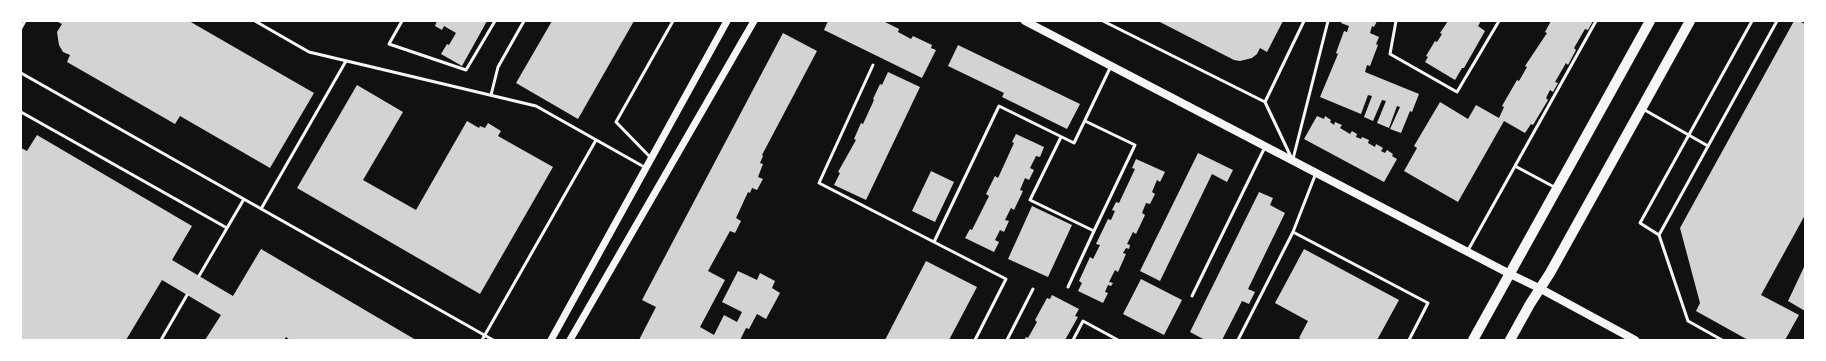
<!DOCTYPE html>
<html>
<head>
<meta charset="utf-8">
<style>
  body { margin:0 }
  #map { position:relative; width:1826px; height:361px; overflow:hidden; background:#111; font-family:Overpass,sans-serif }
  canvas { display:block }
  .frame { position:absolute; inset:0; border:22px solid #fff; pointer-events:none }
</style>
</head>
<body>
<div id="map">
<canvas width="1826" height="361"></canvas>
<div class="frame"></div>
</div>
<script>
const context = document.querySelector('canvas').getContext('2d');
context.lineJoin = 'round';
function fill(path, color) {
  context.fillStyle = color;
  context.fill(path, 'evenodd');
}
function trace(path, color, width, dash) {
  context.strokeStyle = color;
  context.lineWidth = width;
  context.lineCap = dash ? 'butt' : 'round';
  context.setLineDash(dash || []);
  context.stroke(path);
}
fill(new Path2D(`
  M56 21H189L314 93 270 168 180 116 175 124 67 62 70 55 63 52 59 45 57 32 62 24Z
  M437 21H487L462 66 441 54 447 44 449 45 456 33 444 26 442 30 435 26Z
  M552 21H634L578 119 516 83Z
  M828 21H875L878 22 883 21 899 29 898 32 911 39 913 36 932 45 931 48 936 50 922 78 824 30Z
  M1158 21H1283L1267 52 1260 48 1257 54 1252 58 1240 61 1234 60Z
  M1342 21H1377L1374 27 1372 26 1370 33 1379 37 1376 44 1378 45 1370 66 1367 65 1365 72 1419 94 1412 112 1410 111 1401 133 1390 129 1400 107 1397 106 1389 128 1377 123 1386 101 1382 100 1373 121 1364 117 1372 96 1368 95 1361 114 1320 97 1338 54 1336 53 1344 31 1347 32 1349 26 1341 23Z
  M1448 21H1481L1478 26 1485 31 1464 68H1462L1455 80 1425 62 1428 57 1426 56 1435 41 1437 42 1442 34 1440 33Z
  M1551 21H1593L1588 30 1585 29 1574 48 1576 50 1568 65 1566 63 1555 82 1558 83 1553 92 1550 90 1546 98 1548 100 1533 125 1531 124 1525 133 1504 121 1458 202 1404 171 1417 148 1414 146 1440 102 1468 119 1476 105 1499 118 1504 107 1502 106 1517 80 1519 81 1527 67 1525 66 1547 33 1545 32Z
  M1794 21H1799L1805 24V215L1761 295 1799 315 1785 340H1748L1696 311 1700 303 1680 228Z
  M783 33 817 51 762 155 763 156 760 163 763 164 758 177 763 179 757 190 752 188 750 193 748 192 736 218 741 221 735 233 730 231 708 271 725 280 700 327 714 335 724 315 737 322 742 312 722 302 738 271 757 280 760 273 775 281 772 288 780 293 766 319 757 314 749 329 746 328 740 340H639L656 307 642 300Z
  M958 45 1080 104 1067 129 1002 97 1004 93 948 66Z
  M888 72 920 87 866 200 834 185 840 173 838 172 856 140 854 139 861 123 863 124 874 100 873 99 880 84 882 85Z
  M357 85 403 112 363 180 416 210 467 121 479 128 480 126 485 128 488 123 501 131 498 136 553 167 480 294 297 188Z
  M1317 116 1324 119 1325 116 1331 120 1330 122 1334 125 1335 122 1342 125 1340 128 1350 134 1352 131 1357 134 1356 137 1361 139 1362 137 1369 140 1368 143 1375 147 1376 144 1383 148 1381 151 1385 153 1387 150 1393 154 1392 156 1397 159 1384 182 1304 139Z
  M1016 134 1044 147 1040 157 1036 156 1030 168 1034 170 1029 180 1025 178 1020 190 1023 191 1014 210 1011 208 1005 220 1009 221 1004 232 1000 230 995 240 999 242 994 252 965 238 970 229 972 230 989 196 986 194 995 176 998 178 1014 143 1012 142Z
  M37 135 192 226 172 260 233 296 261 249 416 340H290L286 337 284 340H205L221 315 162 280 126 340H21V148L27 151Z
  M1198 153 1233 170 1227 182 1212 174 1160 281 1140 271Z
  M1136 159 1165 172 1160 182 1157 180 1152 192 1155 194 1150 204 1146 203 1142 213 1145 215 1136 234 1133 232 1127 244 1130 245 1129 249 1126 248 1123 253 1126 254 1118 272 1115 270 1109 282 1113 283 1111 286 1108 285 1105 292 1108 293 1103 303 1078 291 1082 283 1079 281 1090 257 1093 259 1100 245 1096 244 1108 219 1111 220 1115 211 1112 210 1116 202 1119 203 1135 169 1132 168Z
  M931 171 954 182 935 222 912 211Z
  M1259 192 1273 198 1270 205 1285 213 1248 289 1255 292 1249 304 1242 301 1222 340H1205L1190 332Z
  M1032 206 1072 225 1048 277 1008 259Z
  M1304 249 1399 300 1377 340H1303L1299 338 1308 321 1275 303Z
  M926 261 977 287 949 340H885Z
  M1805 265V311L1788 301Z
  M1141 279 1182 300 1164 335 1123 314Z
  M1052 295 1079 309 1075 316 1078 317 1065 340 1063 339 1062 340H1024L1026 337 1028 338 1037 322 1035 320 1047 298 1050 299Z`), '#d3d3d3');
trace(new Path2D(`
  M255 21 309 52 536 106 646 168
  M402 21 389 44 466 70 495 21
  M1103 21 1265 102
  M1396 21 1390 54 1457 92 1499 21
  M21 28 25 21
  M873 65 819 183 1006 279 975 340
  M21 73 493 340
  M491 95 498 67 524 21
  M1643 109 1708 146
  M21 112 227 228
  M1061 137 1030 200 1094 231 1135 145 1085 121
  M1291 157 1265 102 1304 21
  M651 158 616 122 673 21
  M1293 159 1328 21
  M1515 166 1556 188
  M261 209 346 61
  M1293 232 1428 303 1409 340
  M1659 235 1777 21
  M934 242 999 106 1074 143 1111 66
  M1467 252 1596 21
  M199 276 244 199
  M1068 287 1094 231
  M1192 296 1265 147
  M161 340 187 295
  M482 340 596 140
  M1007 340 1033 289
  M1073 340 1083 321 1118 340
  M1238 340 1293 232 1316 173
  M1722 340 1688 321 1659 235 1640 223 1752 21`), '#f5f5f5', 3);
trace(new Path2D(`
  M551 340 727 21
  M570 340 754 21`), '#f5f5f5', 7);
trace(new Path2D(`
  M1025 21 1510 274 1541 289 1635 340`), '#f5f5f5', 8);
trace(new Path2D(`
  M1473 340 1650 21
  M1510 340 1530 304 1550 273 1690 21`), '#f5f5f5', 10);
</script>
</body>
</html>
